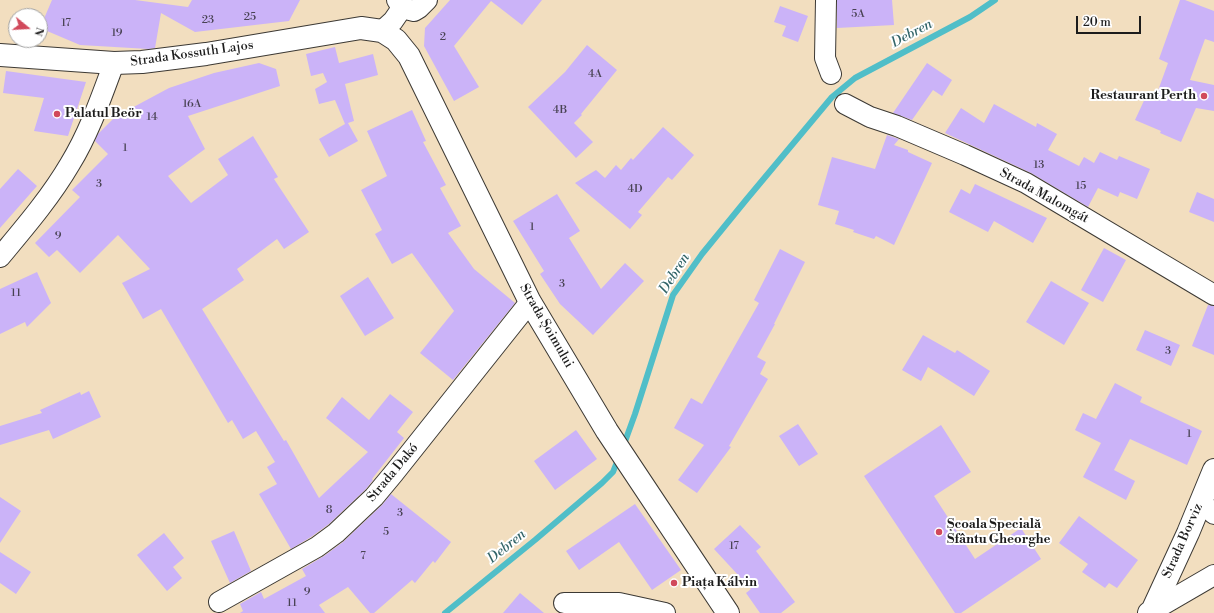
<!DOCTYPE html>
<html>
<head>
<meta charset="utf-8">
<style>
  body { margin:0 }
  #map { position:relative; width:1214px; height:613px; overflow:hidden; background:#f2debf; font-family:"Libre Bodoni",serif }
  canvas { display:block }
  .north { position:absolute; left:8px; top:8px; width:40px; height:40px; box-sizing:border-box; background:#fff; border:1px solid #a4a4a4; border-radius:50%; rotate:108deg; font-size:11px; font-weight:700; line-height:16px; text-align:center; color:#1c1c1c }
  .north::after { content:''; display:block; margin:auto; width:14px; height:18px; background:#d1495b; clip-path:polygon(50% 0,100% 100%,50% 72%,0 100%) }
  .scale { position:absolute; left:1076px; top:16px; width:65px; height:18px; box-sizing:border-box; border:2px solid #1c1c1c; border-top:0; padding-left:5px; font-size:12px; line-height:14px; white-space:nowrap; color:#1c1c1c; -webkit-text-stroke:3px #fff; paint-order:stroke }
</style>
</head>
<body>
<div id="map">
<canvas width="1214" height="613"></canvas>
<div class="north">N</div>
<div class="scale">20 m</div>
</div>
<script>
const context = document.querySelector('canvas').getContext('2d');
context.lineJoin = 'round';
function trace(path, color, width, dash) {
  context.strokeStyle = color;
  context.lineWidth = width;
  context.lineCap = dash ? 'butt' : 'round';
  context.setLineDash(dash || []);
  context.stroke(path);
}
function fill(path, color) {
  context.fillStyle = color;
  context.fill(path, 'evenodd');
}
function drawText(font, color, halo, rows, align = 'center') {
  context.font = font + ' "Libre Bodoni",serif';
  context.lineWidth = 4;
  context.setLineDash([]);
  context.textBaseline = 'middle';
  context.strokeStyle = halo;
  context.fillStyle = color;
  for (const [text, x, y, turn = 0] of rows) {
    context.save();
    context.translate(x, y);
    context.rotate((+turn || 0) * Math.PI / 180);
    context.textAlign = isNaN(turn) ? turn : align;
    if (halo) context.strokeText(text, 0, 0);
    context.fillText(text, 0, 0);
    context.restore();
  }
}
trace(new Path2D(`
  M623 447 635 414 673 295 702 254 746 200 832 97 855 78 970 17 995 0
  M445 613 535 540 602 483 613 472 619 457`), '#50bec8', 6);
fill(new Path2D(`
  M52 0H135L188 7 192 0H300L289 21 195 32 161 13 155 48 149 49 80 45 40 28Z
  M450 0H542L522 25 491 1 454 46 479 87 454 101 424 46 425 28Z
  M837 0H892L894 25 837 28Z
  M1180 0H1185L1214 11V42L1205 39 1190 80 1214 85V111L1196 108 1181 142 1160 133 1161 131 1135 120 1148 92 1156 96 1168 63 1159 59Z
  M780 6 808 16 798 42 782 36 786 26 774 22Z
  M587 45 617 70 581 114 582 115 574 123 593 142 576 158 528 107 565 72Z
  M335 47 339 63 373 54 378 75 345 84 354 121 348 123 358 141 329 157 319 139 345 124 335 100 319 104 315 89 327 82 323 73 311 76 306 54Z
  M259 63 276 69 280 86 188 116 205 149 168 176 191 203 228 175 218 159 253 136 278 177 274 179 309 232 284 249 277 239 237 269 244 280 202 309 284 441 286 440 319 498 368 452 326 418 342 397 369 420 390 394 413 412 397 432 404 438 372 479 373 480 366 489 329 524 311 537 291 549 259 494 277 484 267 467 275 462 256 431 243 439 232 420 228 423 161 309 143 319 122 283 150 269 118 235 80 273 57 250 49 257 35 243 80 197 72 190 108 154 95 141 98 134 115 117 169 88 214 73Z
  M927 63 952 80 942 96 933 90 912 120 893 113Z
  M6 71 86 82 68 136 34 131 44 98 3 93Z
  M994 104 1036 127 1037 123 1057 134 1048 150 1079 166 1084 157 1094 163 1100 152 1117 160 1119 156 1150 169 1137 199 1120 192 1118 197 1098 188 1088 207 1031 173 945 133 961 108 984 123Z
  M412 110 426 141 423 142 446 185 440 188 461 226 448 233 474 269 515 303 453 380 420 353 454 311 412 253 392 264 375 234 382 230 361 190 387 176 367 131Z
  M663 127 694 155 672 180 668 177 638 212 642 215 630 229 575 183 596 170 605 178 616 165 621 170 631 158 633 160Z
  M887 135 899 139 894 145 908 150V152L932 163 894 245 876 236 874 239 853 232 854 230 835 224 839 211 818 205 832 157 875 169Z
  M18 169 37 186 0 228V189Z
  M975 184 1047 218 1033 243 994 221 988 232 949 212 961 189 970 194Z
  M1197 192 1214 199V222L1189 212Z
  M557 194 580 231 569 238 601 289 625 263 644 281 593 335 560 304 540 274 544 271 513 221Z
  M1104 248 1126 260 1103 302 1081 290Z
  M780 249 805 262 774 324H775L757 357 766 362 760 374 768 379 729 446 731 447 697 493 678 480 704 445 674 428 691 398 702 404 759 303 754 300Z
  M37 272 51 303 27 327 25 322 0 334V289Z
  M368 277 394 318 365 336 340 296Z
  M1051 281 1089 303 1064 345 1026 322Z
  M1208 305 1214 306V355L1192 346Z
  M1145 330 1180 345 1171 366 1136 350Z
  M923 335 955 353 957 350 990 371 974 396 928 367 921 381 902 370Z
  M1115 383 1142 397 1140 402 1202 431 1187 465 1130 439 1114 470 1135 481 1126 500 1083 477 1101 443 1075 430 1083 413 1096 419Z
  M89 391 101 417 53 439 49 430 0 445V426L42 413 40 410 80 392 81 395Z
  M798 424 818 454 799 466 779 436Z
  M941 425 971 472 934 496 975 559 1021 528 1041 559 961 613H955L864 476Z
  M576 430 597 459 555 490 534 461Z
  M391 494 451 542 435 563 433 561 415 583 412 580 374 613H370L348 587 319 605 325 613H240L243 611 240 604 261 592 264 599 306 576 302 569 324 556 343 542 382 505Z
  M0 497 21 511 0 543Z
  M635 504 681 570 652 590 619 542 579 570 566 551Z
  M1079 516 1138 560 1117 588 1109 583 1105 588 1082 572 1088 564 1059 543Z
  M740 525 761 547 756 551 795 602 781 613H760L746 593 751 589 714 549Z
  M234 531 251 571 230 583 211 541Z
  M164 533 184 558 173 567 182 578 167 591 137 555Z
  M0 552 31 572 16 594 0 583Z
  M520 593 544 613H503Z`), '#cbb3f8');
const minor = new Path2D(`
  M826 0 825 58 831 74
  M402 8 414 11 419 8 427 0
  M382 31 393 21 402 8 397 0
  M845 104 870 117 897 126 965 155 1026 183 1214 295
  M0 257C25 227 50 198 70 164 89 133 101 98 114 63
  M1201 502 1214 514
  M219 602 317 547 336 533 374 497 394 473 530 302
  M564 603H619L665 613
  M1152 611 1214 575`);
const secondary = new Path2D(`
  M0 55 114 63 142 62 206 54 361 28 382 31 396 40 409 56 530 302 607 431 728 613
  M1149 613 1152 611 1188 533 1214 470`);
trace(minor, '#3c3934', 22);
trace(secondary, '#3c3934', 24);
trace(minor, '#fff', 20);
trace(secondary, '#fff', 22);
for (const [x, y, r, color] of [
  [1204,96,4,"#d1495b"],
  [57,114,4,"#d1495b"],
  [939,532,4,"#d1495b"],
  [674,583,4,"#d1495b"]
]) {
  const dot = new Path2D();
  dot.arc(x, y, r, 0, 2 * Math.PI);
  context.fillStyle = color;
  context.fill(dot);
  trace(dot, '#fff', 1.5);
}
drawText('11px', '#484253', null, [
  ["5A",858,14],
  ["25",250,17],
  ["23",208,20],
  ["17",66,23],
  ["19",117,33],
  ["2",443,37],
  ["4A",595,74],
  ["16A",192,104],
  ["4B",560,110],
  ["14",152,117],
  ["1",125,148],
  ["13",1039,165],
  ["3",99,184],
  ["15",1081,186],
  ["4D",635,189],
  ["1",532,227],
  ["9",58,236],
  ["3",562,284],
  ["11",16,293],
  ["3",1168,351],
  ["1",1189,434],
  ["8",329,510],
  ["3",400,513],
  ["5",386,532],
  ["17",734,546],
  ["7",363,556],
  ["9",307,592],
  ["11",292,603]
]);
drawText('13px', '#1c1c1c', '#fff', [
  ["Strada Kossuth Lajos",192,54,-8],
  ["Strada Malomgát",1044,196,29],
  ["Strada Șoimului",546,326,60],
  ["Strada Dakó",393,473,-50],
  ["Strada Borviz",1183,541,-66]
]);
drawText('bold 13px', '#1c1c1c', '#fff', [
  ["Restaurant Perth",1196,96,"right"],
  ["Palatul Beör",65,114],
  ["Școala Specială",947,525],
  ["Sfântu Gheorghe",947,540],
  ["Piața Kálvin",682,583]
], 'left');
drawText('italic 14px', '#336569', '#fff', [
  ["Debren",912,34,-28],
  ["Debren",675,274,-58],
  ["Debren",507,547,-39]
]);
</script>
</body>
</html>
